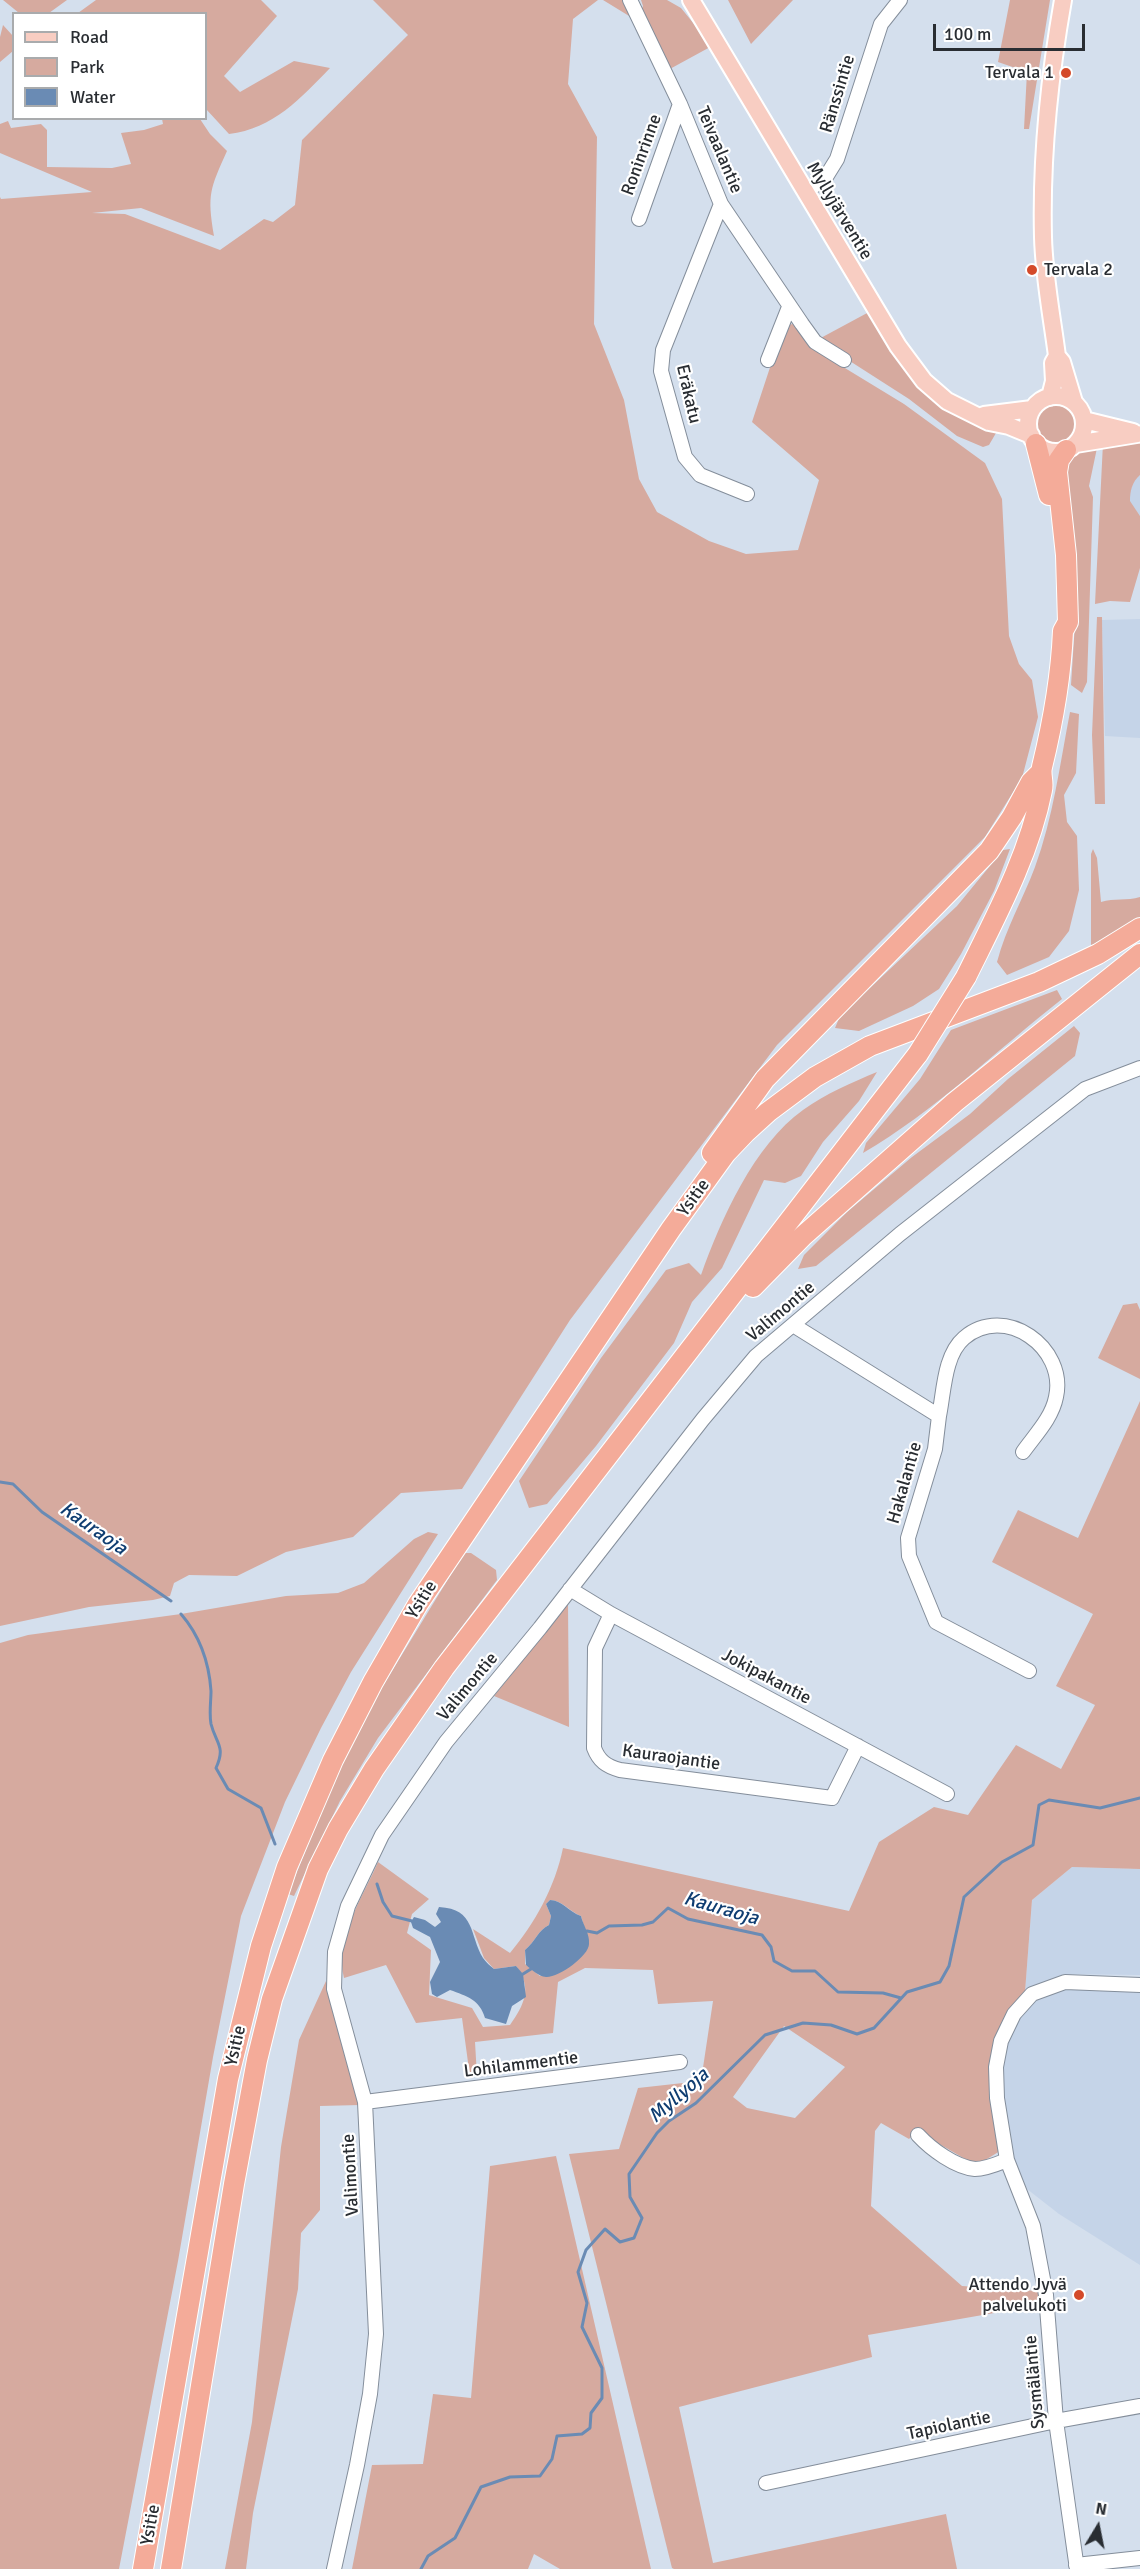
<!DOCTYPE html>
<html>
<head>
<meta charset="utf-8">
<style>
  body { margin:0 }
  #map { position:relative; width:1140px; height:2569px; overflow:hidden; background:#d4dfed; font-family:Signika,sans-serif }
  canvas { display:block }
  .legend { position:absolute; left:12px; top:12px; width:195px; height:108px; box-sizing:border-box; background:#fff; border:2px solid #a9abad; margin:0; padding:8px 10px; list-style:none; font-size:18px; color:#292d32 }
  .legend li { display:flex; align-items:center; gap:12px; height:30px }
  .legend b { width:30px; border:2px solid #a9abad }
  .north { position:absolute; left:1068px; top:2497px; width:60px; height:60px; -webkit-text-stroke:4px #fff; paint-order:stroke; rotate:10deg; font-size:16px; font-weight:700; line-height:24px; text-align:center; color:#292d32 }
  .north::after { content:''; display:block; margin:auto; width:21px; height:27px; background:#292d32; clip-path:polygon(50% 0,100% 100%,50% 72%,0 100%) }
  .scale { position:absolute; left:933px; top:24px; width:152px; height:27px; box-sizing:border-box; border:3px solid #292d32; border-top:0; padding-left:8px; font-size:18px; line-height:21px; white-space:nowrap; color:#292d32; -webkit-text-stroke:4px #fff; paint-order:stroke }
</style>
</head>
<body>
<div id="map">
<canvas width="1140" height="2569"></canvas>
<ul class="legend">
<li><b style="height:8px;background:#f8cdc2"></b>Road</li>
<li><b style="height:16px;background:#d6aa9f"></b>Park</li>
<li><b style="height:16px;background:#6a8bb4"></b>Water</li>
</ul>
<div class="north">N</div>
<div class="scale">100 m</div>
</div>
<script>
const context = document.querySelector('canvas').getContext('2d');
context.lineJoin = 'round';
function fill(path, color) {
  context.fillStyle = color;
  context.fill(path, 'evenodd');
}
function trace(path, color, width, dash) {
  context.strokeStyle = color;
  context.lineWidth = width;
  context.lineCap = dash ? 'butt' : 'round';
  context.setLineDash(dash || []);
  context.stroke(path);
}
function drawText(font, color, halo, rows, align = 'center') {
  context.font = font + ' Signika,sans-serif';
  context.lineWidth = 4.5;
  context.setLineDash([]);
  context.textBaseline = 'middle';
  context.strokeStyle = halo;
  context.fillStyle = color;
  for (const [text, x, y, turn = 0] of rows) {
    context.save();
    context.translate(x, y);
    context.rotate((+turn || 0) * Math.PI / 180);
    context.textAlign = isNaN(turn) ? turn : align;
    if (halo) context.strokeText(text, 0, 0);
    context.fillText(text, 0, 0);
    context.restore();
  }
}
fill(new Path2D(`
  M1140 475V516L1130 502V491L1135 479Z
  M1140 619V738L1105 736 1102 620Z
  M1072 1867 1140 1869V1975L1064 1974 1025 1992 1032 1900Z
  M1066 1988 1140 1990V2265L1059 2214 1027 2189 1013 2159 1003 2098 1002 2068 1006 2042 1019 2016 1035 1999Z`), '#c5d4e8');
fill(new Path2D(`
  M3 0H67L49 13H19Z
  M96 0H261L277 16 224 76 240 92 294 61 330 68C301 98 273 129 229 134L206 109V14L78 13Z
  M373 0H598L573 19 568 84 597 137 594 324 624 400 639 479 657 512 709 541 746 554 798 550 819 480 752 422 784 325 794 324 812 348 904 404 985 463 1002 499 1009 636 1019 664 1032 680 1038 717 1022 778 985 837 777 1045 570 1320 462 1489 401 1493 353 1537 286 1552 237 1576 189 1575 174 1583 170 1596 153 1600 89 1607 0 1626V197L1 199 92 192 0 153V124L8 121 11 128 41 124 47 130V167L112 168 131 164 121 133 144 130 163 124 162 119H200L210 134 227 151C210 189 207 194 214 236L141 208 92 213 125 214 220 250 264 219 273 222 295 205 302 140 408 35Z
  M603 0H623L634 19Z
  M641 0H667L681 8 712 46 668 70 641 11 643 6Z
  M728 0H793L751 44Z
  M1010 0H1050L1029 129H1024L1027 72 998 62Z
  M3 25 13 36V51L0 62V37Z
  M869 312C889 346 908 384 942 407 956 417 986 420 996 433L989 445 983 447 957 436 909 399 817 340Z
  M1035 425a20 20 0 1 1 40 0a20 20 0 1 1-40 0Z
  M1140 441V475C1132 482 1130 491 1130 501L1140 516V568L1130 602 1110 601 1095 604 1103 443Z
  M1097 448 1089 486 1093 497 1087 682 1082 693 1071 685 1075 623 1064 464C1073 451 1082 449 1097 448Z
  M1097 617H1102L1105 804H1095L1092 735Z
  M1070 712 1079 714 1076 773 1064 795 1067 822 1077 836 1079 890 1069 931 1049 957 1007 975 997 962C1006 928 1023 899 1035 867 1053 818 1060 764 1070 712Z
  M1010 849 994 891 961 954 939 989 913 1006 859 1031 835 1028 840 1016 957 906 1003 850Z
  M1093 849 1097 858 1101 902C1114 898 1127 901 1140 897V918L1091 946V854Z
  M1057 990 1062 999C997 1050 935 1111 863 1153L866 1143 920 1079 951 1030Z
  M1074 1026 1080 1033 1075 1056 816 1266 798 1269 804 1255 847 1212 912 1157 970 1114 1008 1079Z
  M877 1072 859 1101 823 1142 801 1176 785 1183 764 1180 722 1268 692 1302 674 1343 596 1446 547 1504 529 1508 519 1481 601 1358 666 1270 689 1263 701 1275C721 1219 754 1145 803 1110 825 1094 853 1082 877 1072Z
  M1137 1303 1140 1310V1379L1098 1358 1123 1305Z
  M1140 1401V1869L1072 1867 1032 1900 1025 1992 1007 2012 995 2039 1000 2151 982 2162 972 2163 917 2131 909 2139 881 2123 875 2131 871 2206 962 2286 1038 2291 1040 2305 868 2335 872 2357 679 2407 713 2563 946 2514 957 2569H674L672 2568 569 2154 619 2149 638 2088 701 2081 713 2001 658 2004 653 1970 585 1968 558 1982 553 2033 475 2042 477 2076 470 2077 462 2018 416 2023 386 1965 344 1978C334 1939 363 1897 378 1862L429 1899 412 1914 407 1933 431 1950 429 1995 472 2008 483 2027 510 2025C524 2005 533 1988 516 1966L494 1969 484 1958 473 1929 510 1953C535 1923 555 1887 563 1848L849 1911 879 1842 934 1807 968 1815 1016 1745 1061 1769 1095 1705 1056 1686 1093 1614 992 1562 1018 1510 1078 1538ZM550 1900C562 1900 570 1912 581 1916L589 1943 540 1976 525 1964V1950C535 1942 538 1930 549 1925L551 1916 546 1904ZM784 2026 845 2067 795 2118 747 2108 733 2097Z
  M428 1532 438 1534 351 1672 321 1728 285 1802 241 1916 213 2057 178 2261 119 2569H0V1643L28 1635 181 1614 286 1596 338 1593 364 1583 414 1539Z
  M464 1553H471L496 1570 497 1580 378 1738 340 1801 294 1896 288 1894 334 1780 381 1689Z
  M568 1604 569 1727 494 1696Z
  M326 1981 360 2105 320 2106V2210L301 2233 298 2289 253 2513 246 2569H225L252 2422 281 2147 299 2040Z
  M556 2156 651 2569H560L534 2554 528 2569H352L372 2465 423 2464 433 2394 471 2398 490 2166Z`), '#d6aa9f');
fill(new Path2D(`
  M550 1900C562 1900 569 1912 581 1916 583 1925 590 1934 589 1944 589 1956 558 1978 546 1977 538 1976 532 1970 526 1965L525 1950C535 1942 538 1930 549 1925L551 1916 546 1904Z
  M439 1907C476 1909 469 1935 483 1958 486 1962 490 1966 494 1969L516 1966 523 1974 526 1997 512 2006 506 2024 485 2018C480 2000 467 1996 450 1990L437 1997 432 1994 430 1982 440 1962 430 1937 413 1928 411 1922 414 1917 425 1920 435 1927 441 1922 436 1914Z`), '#6a8bb4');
trace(new Path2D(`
  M0 1482 13 1484 42 1512 171 1601
  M181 1614C200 1636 209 1662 211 1691 211 1701 209 1714 211 1724 216 1744 226 1746 216 1768L228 1789 261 1808 275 1844
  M377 1884 383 1902 392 1916 412 1921
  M587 1931 597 1933 609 1926 642 1925 653 1922 668 1908 688 1919 762 1935 771 1947 774 1961 792 1971H815L838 1992 883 1993 901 1998
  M523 1974 531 1969
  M421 2569 428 2556 455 2538 481 2487 510 2477 540 2476 552 2459 557 2436 582 2434 590 2428 591 2413 602 2398V2368L582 2327 587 2303 578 2272 586 2250 605 2229 620 2242 634 2238 642 2218 630 2197 629 2174 657 2133 669 2121 696 2103 765 2035 803 2023 831 2025 857 2034 874 2028 907 1992 940 1982 949 1966 964 1897 1002 1862 1033 1845 1039 1805 1049 1800 1100 1808 1140 1798`), '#6a8bb4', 3);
const minor = new Path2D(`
  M630 0 680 104 721 204 802 324 815 342 844 360
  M804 192 824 180 837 159 881 24 900 0
  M721 204 663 350 661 371 685 457 700 475 747 494
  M639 219 680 104
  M768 360 789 307
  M793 1325 939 1416 935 1449 908 1538 909 1556 936 1622 1029 1671
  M939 1416C944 1392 944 1355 964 1338 1005 1303 1067 1348 1056 1397 1052 1418 1035 1435 1023 1452
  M570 1589 611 1614 947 1794
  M611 1614 595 1648 594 1748C599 1761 606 1766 620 1770L832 1798 858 1746
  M365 2102 680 2062
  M918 2135C931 2149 955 2167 975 2169 986 2169 997 2164 1007 2160
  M766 2483 1056 2421 1140 2406
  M1076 2565 1140 2558
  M334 2569 357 2465 370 2394 376 2334 365 2102 334 1989 335 1952 348 1906 382 1835 446 1742 540 1628 703 1419 756 1356 900 1234 1085 1089 1140 1068
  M1077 2569 1056 2421 1046 2295 1033 2226 1007 2160 997 2098 996 2067 1001 2041 1014 2014 1032 1994 1065 1982 1140 1985`);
const major = new Path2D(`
  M691 0 898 346 924 381 947 401 989 422 1009 426 1031 435
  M1057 356 1062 362 1074 402
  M1028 424a28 28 0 1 1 56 0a28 28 0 1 1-56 0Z
  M1050 397 1054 381 1053 363 1057 356C1052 317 1044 277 1043 237 1041 157 1049 79 1063 0
  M984 415 1032 409
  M1084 420 1133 432
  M1076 444 1137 434`);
const highway = new Path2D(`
  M1036 444 1049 495
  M966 977C995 918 1029 856 1042 790 1044 782 1040 775 1042 767 1053 722 1061 678 1063 631L1068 622 1066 555 1057 472 1059 460 1066 450
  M712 1153 765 1079 989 851 1012 817 1031 782 1041 772
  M753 1287 803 1236 955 1102 1140 954
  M143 2569 228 2079 261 1946 287 1867 333 1760 373 1682 418 1604 671 1229 726 1153 746 1132 768 1112 815 1077 870 1046 1039 982 1098 954 1140 928
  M171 2569 234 2184 257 2060 272 1999 318 1869 338 1829 374 1769 444 1668 918 1054`);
trace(minor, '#848e9b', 16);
trace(major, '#fff', 20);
trace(highway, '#fff', 22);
trace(minor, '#fff', 14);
trace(major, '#f8cdc2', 16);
trace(highway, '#f4ab99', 20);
const highwayBridge = new Path2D(`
  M918 1054 966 977`);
trace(highwayBridge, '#fff', 22, []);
trace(highwayBridge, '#f4ab99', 20);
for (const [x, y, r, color] of [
  [1066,73,6,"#d44a2a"],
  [1032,270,6,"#d44a2a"],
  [1079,2295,6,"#d44a2a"]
]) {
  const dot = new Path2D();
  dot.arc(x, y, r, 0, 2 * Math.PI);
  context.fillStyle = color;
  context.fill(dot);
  trace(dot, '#fff', 2);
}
drawText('18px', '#292d32', '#fff', [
  ["Tervala 1",1054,73],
  ["Tervala 2",1044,270,"left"],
  ["Attendo Jyvä",1067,2285],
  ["palvelukoti",1067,2306]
], 'right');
drawText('18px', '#292d32', '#fff', [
  ["Ränssintie",838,94,-73],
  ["Teivaalantie",719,150,67],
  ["Roninrinne",642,155,-70],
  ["Myllyjärventie",839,211,59],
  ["Eräkatu",688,394,77],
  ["Ysitie",694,1198,-54],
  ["Valimontie",781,1312,-40],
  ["Hakalantie",905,1483,-74],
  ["Ysitie",422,1600,-58],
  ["Jokipakantie",766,1677,28],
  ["Valimontie",468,1687,-50],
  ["Kauraojantie",671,1758,8],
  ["Ysitie",236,2046,-77],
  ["Lohilammentie",521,2065,-7],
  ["Valimontie",351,2175,-93],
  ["Sysmäläntie",1035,2382,-95],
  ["Tapiolantie",949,2426,-12],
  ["Ysitie",151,2525,-80]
]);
drawText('italic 20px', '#0f3d71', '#fff', [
  ["Kauraoja",93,1529,35],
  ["Kauraoja",721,1909,16],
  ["Myllyoja",679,2096,-41]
]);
</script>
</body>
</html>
